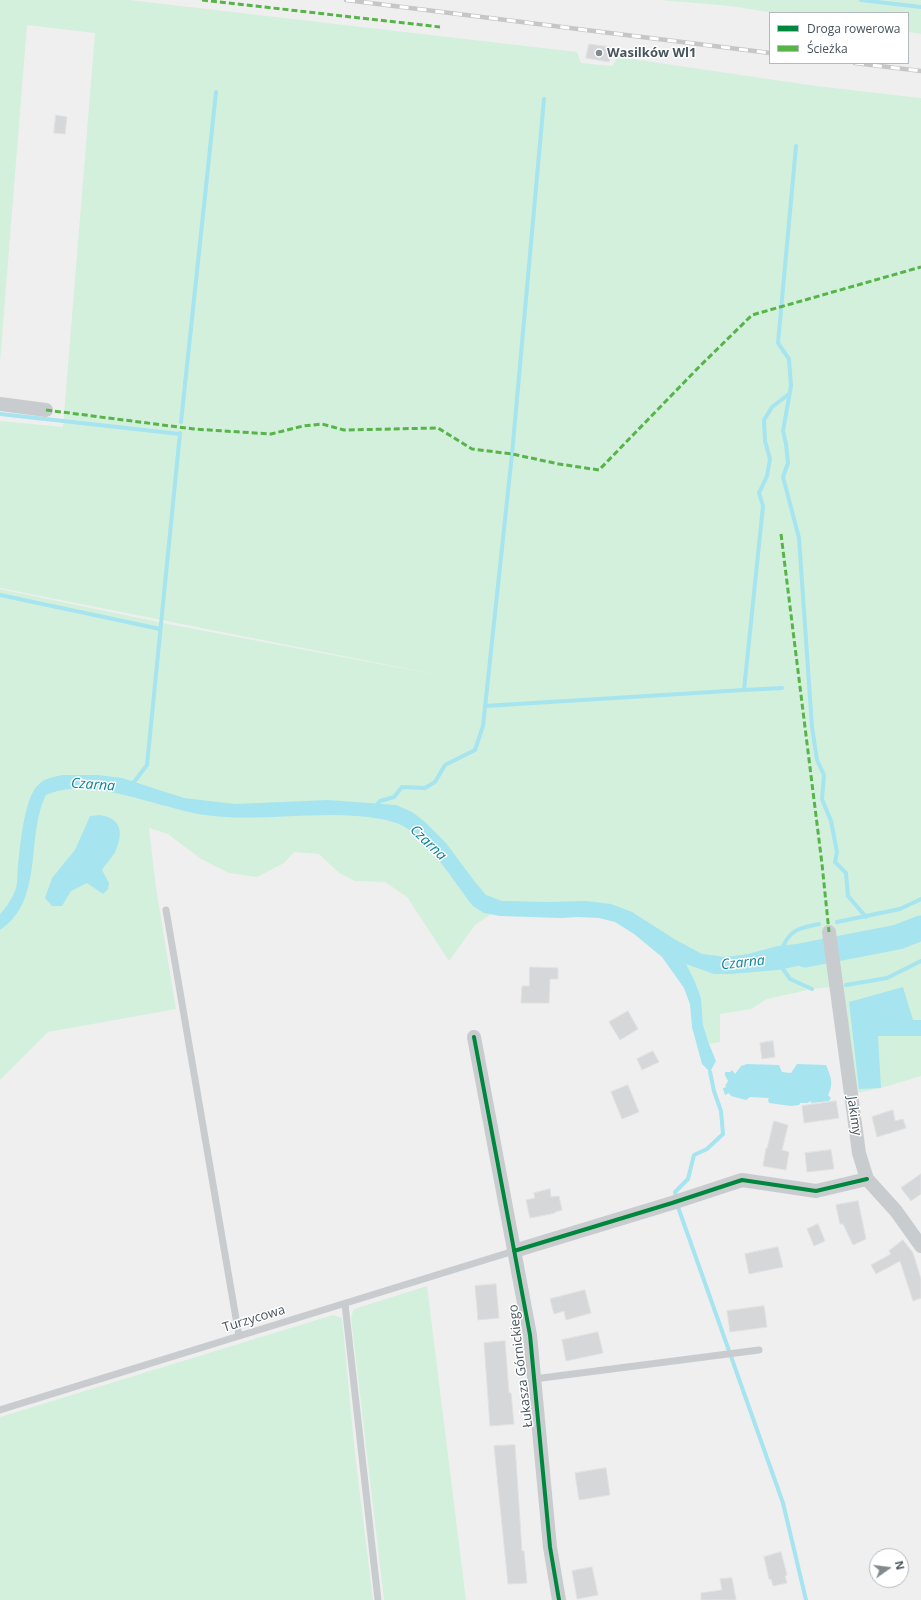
<!DOCTYPE html>
<html>
<head>
<meta charset="utf-8">
<style>
  body { margin:0 }
  #map { position:relative; width:921px; height:1600px; overflow:hidden; background:#f0efef; font-family:"Open Sans",sans-serif }
  canvas { display:block }
  .legend { position:absolute; left:769px; top:12px; width:140px; height:52px; box-sizing:border-box; background:#fff; border:1px solid #b5babe; margin:0; padding:5px 7px; list-style:none; font-size:12px; color:#46535c }
  .legend li { display:flex; align-items:center; gap:8px; height:20px }
  .legend b { width:20px; border:1px solid #b5babe }
  .north { position:absolute; left:869px; top:1548px; width:40px; height:40px; box-sizing:border-box; background:#fff; border:1px solid #b5babe; border-radius:50%; rotate:76deg; font-size:11px; font-weight:700; line-height:16px; text-align:center; color:#46535c }
  .north::after { content:''; display:block; margin:auto; width:14px; height:18px; background:#828a8f; clip-path:polygon(50% 0,100% 100%,50% 72%,0 100%) }
</style>
</head>
<body>
<div id="map">
<canvas width="921" height="1600"></canvas>
<ul class="legend">
<li><b style="height:5px;background:#00873e"></b>Droga rowerowa</li>
<li><b style="height:5px;background:#57b448"></b>Ścieżka</li>
</ul>
<div class="north">N</div>
</div>
<script>
const context = document.querySelector('canvas').getContext('2d');
context.lineJoin = 'round';
function fill(path, color) {
  context.fillStyle = color;
  context.fill(path, 'evenodd');
}
function trace(path, color, width, dash) {
  context.strokeStyle = color;
  context.lineWidth = width;
  context.lineCap = dash ? 'butt' : 'round';
  context.setLineDash(dash || []);
  context.stroke(path);
}
function drawText(font, color, halo, rows, align = 'center') {
  context.font = font + ' "Open Sans",sans-serif';
  context.lineWidth = 3;
  context.setLineDash([]);
  context.textBaseline = 'middle';
  context.strokeStyle = halo;
  context.fillStyle = color;
  for (const [text, x, y, turn = 0] of rows) {
    context.save();
    context.translate(x, y);
    context.rotate((+turn || 0) * Math.PI / 180);
    context.textAlign = isNaN(turn) ? turn : align;
    if (halo) context.strokeText(text, 0, 0);
    context.fillText(text, 0, 0);
    context.restore();
  }
}
fill(new Path2D(`
  M0 0H129L577 52 581 63 612 66 618 57 816 86 921 98V1076L881 1088 848 1095 832 987 812 989 767 999 751 1009 720 1014V1042L709 1044 703 1025 701 998 695 982 685 964 608 911H496L475 925 449 961 407 897 385 882 355 881 339 873 319 854 294 852 284 863 257 877 229 873 201 859 168 834 149 828 156 888 176 1009 48 1032 0 1080V589L168 624 449 677 0 588V421L63 427 95 33 27 25 0 362Z
  M660 0H921V34L908 32V13H775L730 6Z
  M427 1286 466 1600H384L351 1317 354 1309Z
  M333 1315 342 1318 355 1454 373 1600H0V1417Z`), '#d3f0dc');
fill(new Path2D(`
  M62 775H98L122 778 184 798 235 804 328 800 396 805 412 812 424 821 446 843 475 882 486 895 502 901 548 902 586 901 611 904 632 912 676 940 702 954 726 957 748 954 778 946 824 941 827 960 778 970 731 974H714L686 964 695 982 701 998 703 1025 709 1044 716 1061 710 1072 702 1064 692 1027 690 1004 684 988 662 957 634 934 615 922 599 918 578 917 561 918 500 916 484 913 473 906C454 883 427 835 399 824 386 819 371 817 357 816 307 812 255 822 205 815 159 808 89 775 46 795 25 837 45 900 0 930V914C7 907 13 897 16 888 18 881 17 873 18 866 20 848 24 796 39 784 45 778 54 777 62 775Z
  M100 815C120 818 124 831 116 850 113 857 106 863 102 870L109 883 108 889 103 894 87 883 71 891 62 906H52L45 898 52 878 75 850 90 816Z
  M903 987 913 1020H921V1036H878L881 1088 859 1089 849 1002Z
  M747 1064 779 1065 782 1072 791 1073 797 1064 826 1065C831 1077 834 1084 828 1095L831 1098 829 1101 811 1103V1101L807 1103H800L799 1105 791 1106 769 1103 768 1100 769 1098 750 1097 746 1100 731 1096 729 1093 725 1095 723 1089V1088L727 1087 725 1086 728 1081 725 1075V1072H730L732 1070 735 1074 741 1066Z`), '#a6e4ef');
trace(new Path2D(`
  M861 0 921 7
  M796 146 778 343 789 359 791 386 783 431 786 444 788 463 783 477 799 538 812 727 817 760 824 775 822 799 831 821 837 852 835 862 846 873 848 896 866 917
  M0 414 180 434
  M181 422 216 92
  M0 595 160 629
  M744 690 782 688
  M485 706 744 690 763 506 759 493 767 476 770 459 765 441 764 420 772 407 789 394
  M131 786 147 765 180 433
  M375 807 380 801 394 797 402 787 425 788 435 782 445 765 475 750 483 726 512 454 544 99
  M837 922 900 909 921 899
  M781 951C789 930 798 928 819 924
  M781 966 790 979 812 989
  M846 985 887 978 921 961
  M676 1196 675 1192 688 1179 694 1155 707 1149 723 1134 721 1111 714 1091 710 1072
  M678 1207 783 1503 806 1600`), '#a6e4ef', 4);
trace(new Path2D(`
  M805 955 898 937 921 928`), '#a6e4ef', 25);
const building = new Path2D(`
  M589 44 611 47 609 62 586 58Z
  M56 115 67 117 65 134 54 133Z
  M530 967 558 968V979H550L549 1003H521L522 986H529Z
  M628 1011 638 1029 620 1040 609 1022Z
  M773 1041 775 1057 762 1059 760 1043Z
  M653 1051 659 1062 642 1070 637 1059Z
  M628 1085 639 1112 622 1119 611 1092Z
  M836 1101 839 1118 804 1123 802 1106Z
  M893 1110 895 1121 903 1119 906 1128 877 1137 872 1117Z
  M774 1121 788 1125 782 1150 789 1152 786 1170 763 1166 766 1148H767Z
  M831 1150 834 1169 807 1172 805 1153Z
  M921 1174V1194L911 1201 901 1188Z
  M550 1189 551 1197 559 1196 562 1210 555 1212V1213L530 1218 526 1200 535 1198 534 1193Z
  M858 1201 866 1239 853 1245 843 1224H840L836 1205Z
  M818 1224 825 1241 814 1246 807 1229Z
  M903 1240 913 1253 921 1279V1298L913 1301 900 1261 876 1274 871 1265 891 1254 889 1251Z
  M778 1247 783 1267 749 1274 745 1254Z
  M496 1284 499 1318 478 1320 475 1286Z
  M585 1290 591 1313 566 1320 564 1311 554 1314 550 1299Z
  M764 1306 767 1327 730 1332 727 1311Z
  M598 1332 603 1353 566 1361 562 1340Z
  M505 1341 509 1393H511L514 1424 490 1426 484 1343Z
  M515 1445 522 1551H524L527 1583 508 1584 494 1446Z
  M606 1468 610 1495 579 1500 575 1473Z
  M781 1552 787 1575 785 1576 787 1583 773 1586 771 1579H769L764 1557Z
  M592 1567 598 1595 577 1599 572 1571Z
  M732 1578 736 1600H701V1593L722 1590 720 1579Z`);
fill(building, '#d6d7d8');
trace(building, '#e1e1e2', 1);
trace(new Path2D(`
  M166 910 239 1336
  M345 1304 378 1600
  M534 1379 759 1350
  M0 1410 514 1251`), '#c9ccce', 7);
trace(new Path2D(`
  M0 404 46 410
  M829 932 859 1153 867 1179 896 1211 921 1246
  M474 1037 530 1335 550 1547 559 1600
  M514 1251 672 1203 742 1180 816 1191 867 1179`), '#c9ccce', 14);
const rail = new Path2D(`
  M346 0 770 53
  M855 63 921 71`);
trace(rail, '#c4c6c8', 4.5);
trace(rail, '#fff', 3, [9]);
trace(new Path2D(`
  M202 0 440 27
  M46 410 194 429 271 434 303 426 322 424 344 430 438 428 472 449 512 454 559 464 599 470 699 367 752 315 921 267
  M781 534 822 864 829 932`), '#57b448', 3, [6, 3]);
trace(new Path2D(`
  M474 1037 530 1335 550 1547 559 1600
  M514 1251 672 1203 742 1180 816 1191 867 1179`), '#00873e', 4);
for (const [x, y, r, color] of [
  [599,53,4,"#828a8f"]
]) {
  const dot = new Path2D();
  dot.arc(x, y, r, 0, 2 * Math.PI);
  context.fillStyle = color;
  context.fill(dot);
  trace(dot, '#fff', 1.5);
}
drawText('bold 13px', '#46535c', '#fff', [
  ["Wasilków Wl1",607,53]
], 'left');
drawText('13px', '#46535c', '#fff', [
  ["Jakimy",854,1116,82],
  ["Turzycowa",254,1319,-17],
  ["Łukasza Górnickiego",521,1366,-97]
]);
drawText('italic 14px', '#088296', '#fff', [
  ["Czarna",93,785,4],
  ["Czarna",428,843,44],
  ["Czarna",743,963,-6]
]);
</script>
</body>
</html>
